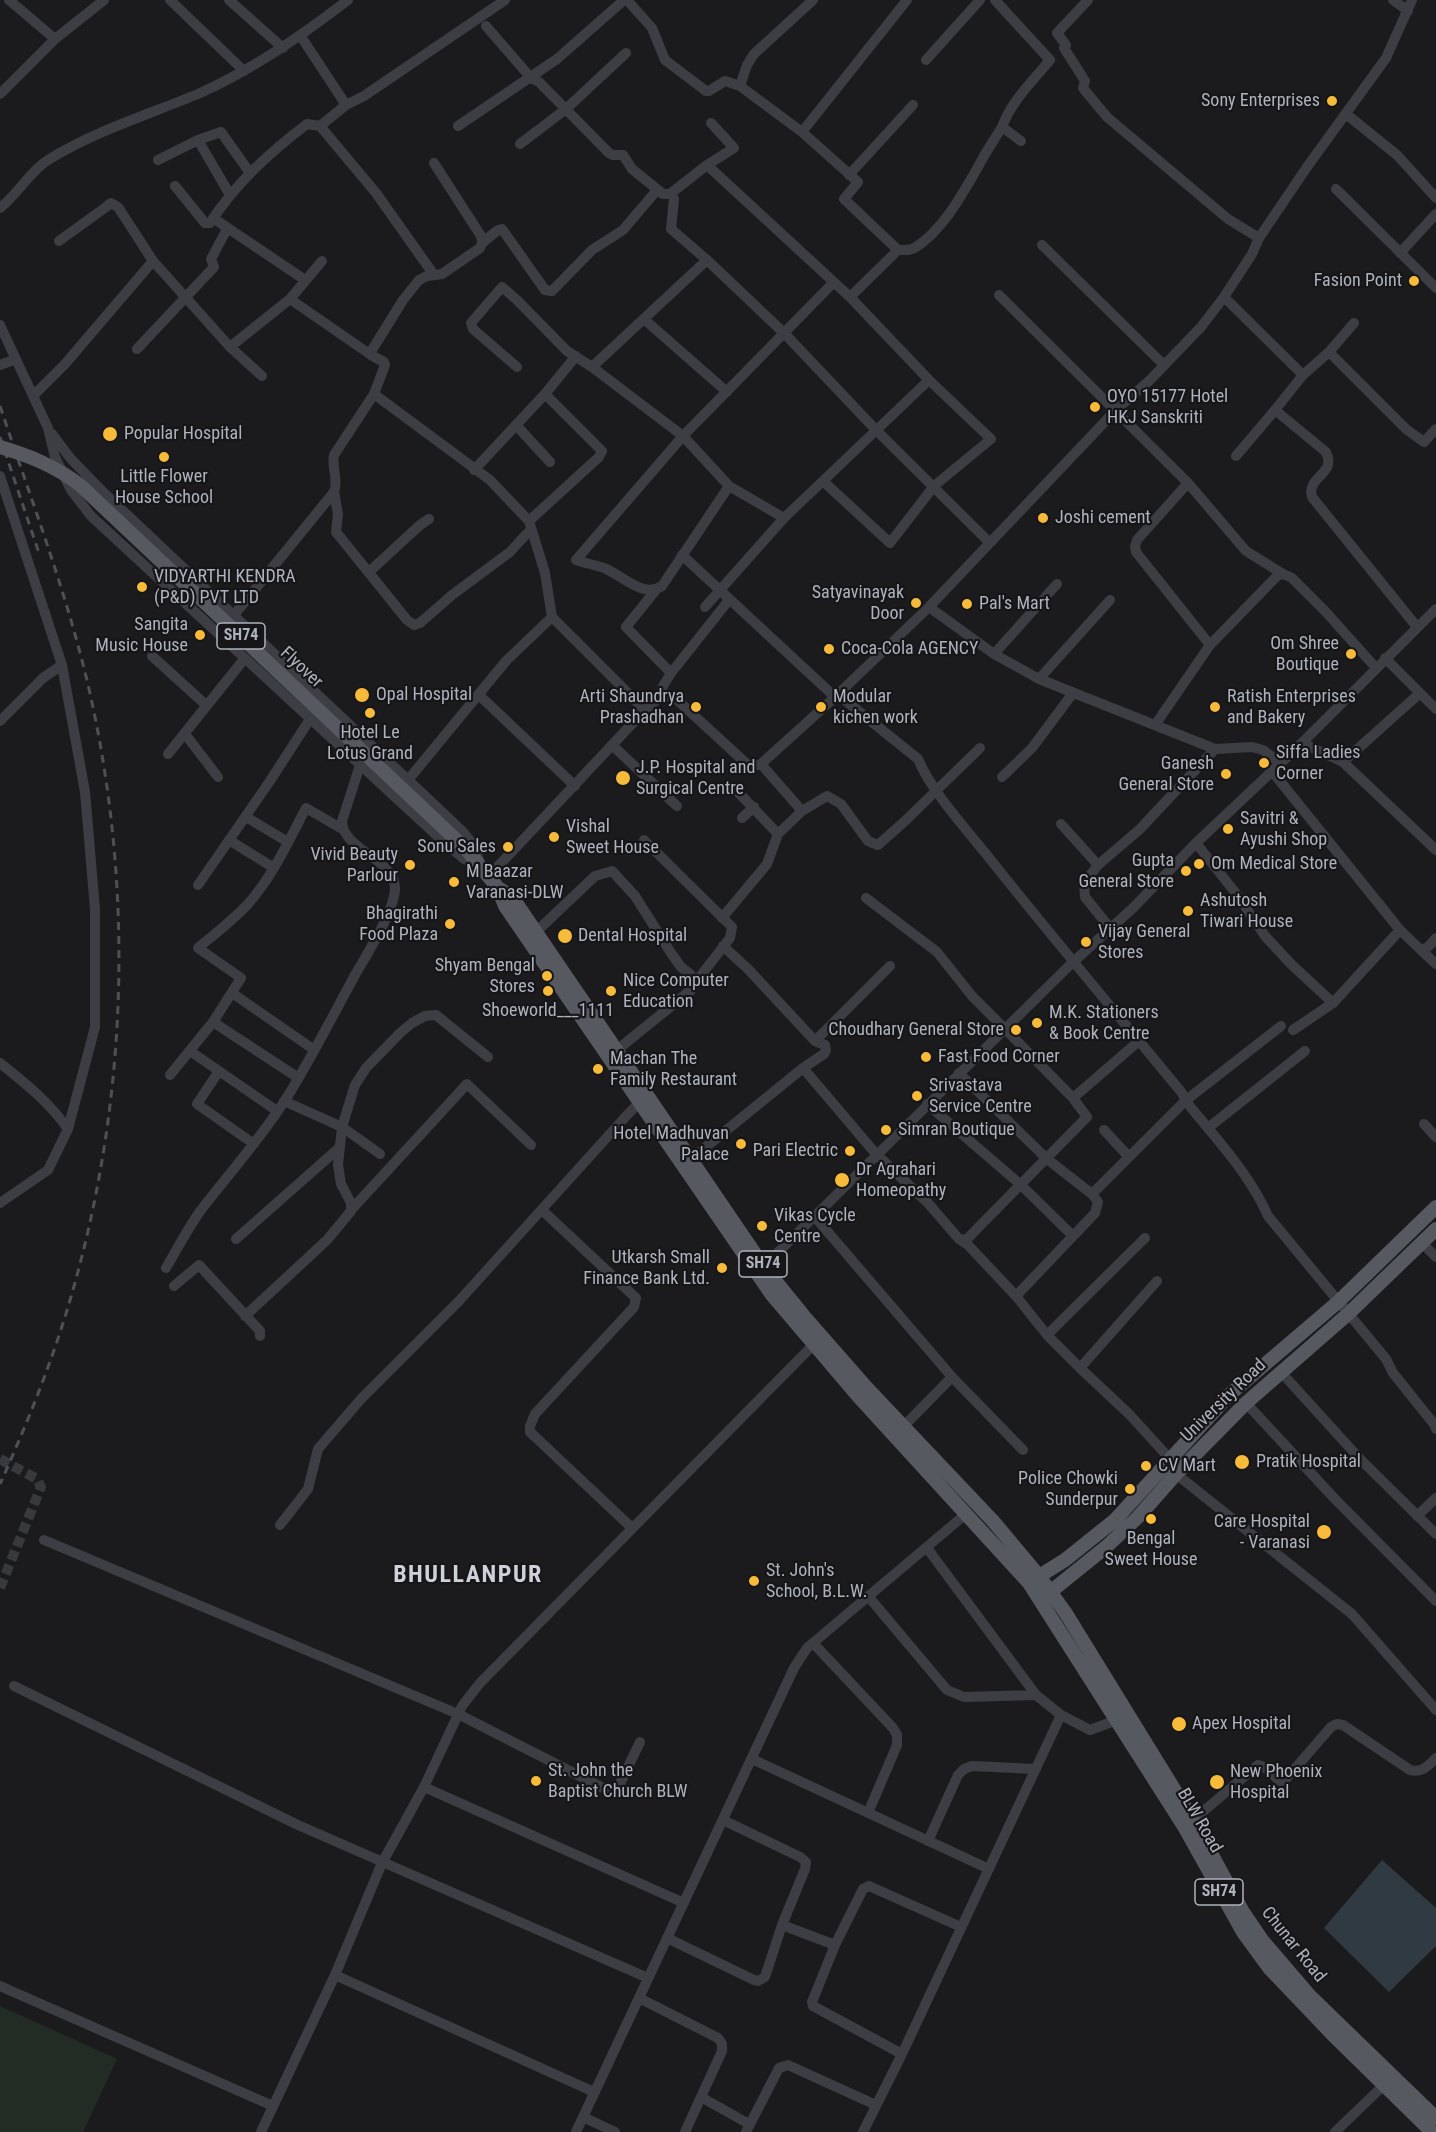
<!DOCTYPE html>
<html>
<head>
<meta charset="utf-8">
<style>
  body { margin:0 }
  canvas { display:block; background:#1b1b1d }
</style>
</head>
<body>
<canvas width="1436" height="2132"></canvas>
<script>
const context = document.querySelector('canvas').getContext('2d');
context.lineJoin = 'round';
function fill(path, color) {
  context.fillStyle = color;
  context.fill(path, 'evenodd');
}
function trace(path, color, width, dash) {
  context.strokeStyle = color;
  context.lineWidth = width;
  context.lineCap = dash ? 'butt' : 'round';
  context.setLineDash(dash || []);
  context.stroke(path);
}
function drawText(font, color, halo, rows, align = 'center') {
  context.font = font + ' "Roboto Condensed",sans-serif';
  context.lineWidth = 4.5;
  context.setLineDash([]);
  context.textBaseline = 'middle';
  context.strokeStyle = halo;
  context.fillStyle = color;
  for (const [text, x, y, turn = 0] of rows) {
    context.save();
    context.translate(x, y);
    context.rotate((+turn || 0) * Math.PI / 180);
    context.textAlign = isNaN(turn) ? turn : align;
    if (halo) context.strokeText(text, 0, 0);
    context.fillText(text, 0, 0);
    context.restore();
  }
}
fill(new Path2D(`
  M0 2006 117 2059 83 2132H0Z`), '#222c24');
fill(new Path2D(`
  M1382 1860 1436 1908V1946L1389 1992 1324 1928Z`), '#303a42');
trace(new Path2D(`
  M0 1459 37 1479 41 1487 0 1588`), '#38393d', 10, [10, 5]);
trace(new Path2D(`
  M9 0 55 39
  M170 0 244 71
  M229 0 283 48
  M627 0 652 28 665 60 706 91H709L725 81 740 86 802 132 858 182 844 199 898 250 850 297
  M995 0 1050 60C1032 82 1012 100 1002 127L1021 141
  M1088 0 1057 33 1066 45 1064 48 1085 81 1083 88 1107 117 1228 219 1259 238
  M1393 0 1408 11
  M486 26 531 78 539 82 609 153 613 155H623L632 169 663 194H670L707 165 734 148 711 123
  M300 35 346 105 320 126 376 193 434 275
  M926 60 980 0
  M740 86 747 65 754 54 813 0
  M0 94 55 39 104 0
  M346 105 364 96 505 0
  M1346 114 1397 155 1436 198
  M458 126 557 59 624 0
  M802 132 907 0
  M198 140 230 195
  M520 144 566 109 626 53
  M158 160 198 140 221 132 250 173
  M849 175 913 105
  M175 186 205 223H210C236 183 269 153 307 124L320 126
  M1336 189 1436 288
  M674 199 671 229 707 260 785 334 876 430 989 542
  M0 208C18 194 29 172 48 160 95 131 147 115 198 94 252 70 301 36 348 0
  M213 218 305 280
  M59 241 106 207 111 203 118 207 153 261 230 347 262 376
  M482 243 498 230 502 229 545 290 552 291 592 250 623 230 657 190
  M1042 245 1164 365
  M898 250C905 250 911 251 916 247 943 230 963 193 978 167 985 153 994 140 1002 127
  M1400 253 1436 214
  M999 295 1188 483 1137 540 1135 546 1136 552 1210 645 1155 725
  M1224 297 1303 375
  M290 299 371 355
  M645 320 727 392
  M1354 323 1329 352 1303 375 1275 410 1326 452C1337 475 1306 476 1312 497L1417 627
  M0 325 48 428 55 457 71 490 91 516 446 844 464 859 478 865
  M230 347 290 299 322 261
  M137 349 214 267 211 259 227 229
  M1329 352 1406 429 1424 442 1436 429
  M0 365 16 359
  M517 367 473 329 471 323 502 287 517 300 567 351 592 367 683 436 729 486 784 518 929 380 850 297 707 165
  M592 367 707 260
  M374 394 490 480 529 521 545 573 552 617 645 710
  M33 396 65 364 153 261
  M516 425 550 462
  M52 434 71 459 104 493 462 831 472 843 479 860
  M1236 456 1275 410
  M474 470 545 394 576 356
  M0 476 62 665 85 792 95 909V1027L68 1129 48 1170 0 1203
  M823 481 890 543 934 486 991 439 929 380
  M1188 483 1246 551 1283 574
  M729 486 662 586C643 599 622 575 604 568 595 565 585 563 576 560L683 436 834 282
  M334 492 338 514 336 532 407 620 414 625 420 623 452 595 510 552 531 529
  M529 521 599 457 602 451 545 394
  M682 555 835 697H841L918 759C931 791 968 831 990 859 1053 938 1118 1015 1182 1093 1187 1106 1199 1116 1207 1127 1230 1154 1254 1184 1268 1216L1386 1359 1393 1373 1434 1424 1436 1429
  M369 572 420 525 429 519
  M655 591 626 627 671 673
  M705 607 784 518
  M929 607 994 654 1039 679 1215 749 1252 747 1263 750 1280 763
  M234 615 334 492C339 479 331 467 334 455L374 394 385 365 384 362 371 355 372 350 403 300 419 280 427 276 442 274 480 248 482 243 481 236 434 163
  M1210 645 1278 575 1283 574 1292 578 1325 611 1376 668
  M994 654 1057 584
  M152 656 206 705
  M1385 658 1436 709
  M1039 679 1110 600
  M479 695 575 786
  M661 698 663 686 671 673 729 600
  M0 721 43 678 62 665
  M185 734 218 777
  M1302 743 1343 762 1436 850
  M613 746 677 806
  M168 754 245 658
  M1343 762 1420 693
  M761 764 802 811 827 796 841 804 868 841 878 845 905 821 980 748
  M1271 770 1400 930 1421 950 1428 947 1436 938
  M1002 777 1032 748 1073 693
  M408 780 506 661 552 617
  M737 791 778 834
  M246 817 288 842
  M742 818 754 807
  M1061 824 1098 865
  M229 840 274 868
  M644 840 732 927 730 938 695 983
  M1196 843 1238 896 1265 936 1291 964 1333 1003
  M489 876 645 710C654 702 662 693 675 698L748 765 754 766 761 764 835 697 929 607 1116 410 1150 380 1201 327 1224 297 1252 254 1259 238 1307 167 1386 58 1412 0
  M198 885 270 781 310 719
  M866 898 937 952 972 996 1005 1029
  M722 918 767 864 778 834 802 811
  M1110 928 1085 897 1084 883 1098 865 1140 829 1215 749
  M536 932 595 876 612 871 635 896 671 953 681 967 690 974 695 983 691 990 617 1050
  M723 946 748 969 815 1041
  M1421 950 1436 964
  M232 993 313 1049
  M213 1022 297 1077
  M1293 1030 1333 1003 1400 930
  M1008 1032 1073 1098
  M190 1051 277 1111
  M0 1063C25 1083 49 1102 68 1129
  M803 1068 876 1154 927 1202 959 1239 966 1240 1087 1117 1073 1098 1139 1041
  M219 1071 197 1104 254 1144
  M959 1073 1047 1159 1092 1194 1098 1202 1095 1213 1016 1296 1047 1335 1080 1368 1130 1415 1170 1459
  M170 1075 213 1022 241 978 198 948C215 934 233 920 248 904 273 876 289 840 306 808L344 830
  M284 1101 342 1127 380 1154
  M927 1104 1021 1185 1073 1236
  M1424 1124 1436 1137
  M1208 1128 1305 1051
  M1104 1130 1129 1157
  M691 1159 803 1068 824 1054 826 1050 825 1045 815 1041 890 966
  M1092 1194 1185 1101 1281 1026
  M352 1209 467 1084 531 1145
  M542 1210 636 1298 634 1307 535 1414 530 1426V1432L632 1528
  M815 1217 952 1377
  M236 1239 339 1148
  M962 1241 968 1245 1016 1296
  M1422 1243 1436 1257
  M166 1268C177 1249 188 1228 201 1210 229 1174 259 1140 284 1102 310 1061 332 1017 355 975 367 954 394 912 395 889 396 859 342 850 342 821L360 765
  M759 1271 1072 963 1133 908 1196 843 1302 743 1436 609
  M174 1286 199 1265 260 1331V1336
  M245 1316 327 1240 351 1211V1203L341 1184 338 1165 342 1127 355 1085 366 1068 400 1033 412 1023 425 1016 436 1015 488 1057
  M1047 1335 1145 1238
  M1080 1368 1157 1281
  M1280 1371 1359 1458 1436 1534
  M1246 1403 1334 1498 1436 1601
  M903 1427 952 1377 1023 1450
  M1176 1474 1352 1614 1436 1710
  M1417 1516 1436 1498
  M280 1525 308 1489 318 1449 361 1399 459 1301 628 1114 645 1097
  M44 1540 458 1714 615 1794 640 1742
  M927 1548 1036 1695
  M868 1596 947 1690 964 1697 1036 1695 1061 1715
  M813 1643 893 1728 897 1735V1745L868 1813
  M14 1686 298 1825 648 1978
  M752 1759 989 1869
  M424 1787 684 1903
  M1193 1820 1258 1765 1264 1767 1280 1781 1285 1780 1331 1727 1337 1724 1343 1725 1410 1770C1422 1773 1428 1766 1436 1758
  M928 1841 958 1775 964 1769 972 1766 1036 1769
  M782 1925 835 1945
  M667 1938 754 1980 758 1981 765 1977 782 1925 805 1869 806 1862 800 1857 723 1820
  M335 1975 594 2092
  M0 1986 273 2106
  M639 1998 718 2038 722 2044V2051L685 2132
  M902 2054 813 2006 812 2002 835 1945 863 1889 869 1886 961 1927
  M701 2097 749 2124
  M583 2117 615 2132
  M261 2132 335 1975 382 1863 424 1787 462 1706 480 1683 819 1339
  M576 2132 794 1668 807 1648 967 1513
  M746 2132 779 2068 788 2065 876 2105
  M863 2132 902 2054 1061 1715 1090 1730 1117 1720
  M1335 2132 1384 2085`), '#3d3e44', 10);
trace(new Path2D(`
  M466 849 498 888 505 906 772 1295 858 1396 1029 1583 1185 1828 1243 1932 1270 1969 1332 2034 1432 2132
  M498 888 512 897 764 1267 803 1315 867 1388 993 1521 1039 1576 1065 1612 1193 1820 1243 1912 1262 1940 1310 1996 1436 2118
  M1033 1580 1065 1560 1115 1520 1229 1395 1338 1302 1436 1207
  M1044 1597 1106 1547 1138 1517 1176 1474 1246 1403 1348 1314 1436 1229`), '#575961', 14);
trace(new Path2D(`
  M0 406C31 500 67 593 89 689 135 892 128 1106 68 1307 50 1367 26 1426 0 1484
  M0 437 40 556`), '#4e5057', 3, [8, 6]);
trace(new Path2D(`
  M0 447C30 456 55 466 80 485L466 849`), '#575961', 14);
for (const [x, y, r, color] of [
  [1332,101,6,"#f7bb39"],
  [1414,281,6,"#f7bb39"],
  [1095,407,6,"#f7bb39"],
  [110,434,8,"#f7bb39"],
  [164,457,6,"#f7bb39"],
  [1043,518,6,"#f7bb39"],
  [142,587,6,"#f7bb39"],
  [916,603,6,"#f7bb39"],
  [967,604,6,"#f7bb39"],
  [200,635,6,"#f7bb39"],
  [829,649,6,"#f7bb39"],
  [1351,654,6,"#f7bb39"],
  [362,695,8,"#f7bb39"],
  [696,707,6,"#f7bb39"],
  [821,707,6,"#f7bb39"],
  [1215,707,6,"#f7bb39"],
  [370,713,6,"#f7bb39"],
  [1264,763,6,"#f7bb39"],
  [1226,774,6,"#f7bb39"],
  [623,778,8,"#f7bb39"],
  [1228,829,6,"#f7bb39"],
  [554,837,6,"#f7bb39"],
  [508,847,6,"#f7bb39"],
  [1199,864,6,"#f7bb39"],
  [410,865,6,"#f7bb39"],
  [1186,871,6,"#f7bb39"],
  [454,882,6,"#f7bb39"],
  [1188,911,6,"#f7bb39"],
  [450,924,6,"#f7bb39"],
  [565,936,8,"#f7bb39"],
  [1086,942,6,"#f7bb39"],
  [547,976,6,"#f7bb39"],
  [548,991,6,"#f7bb39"],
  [611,991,6,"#f7bb39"],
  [1037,1023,6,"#f7bb39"],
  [1016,1030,6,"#f7bb39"],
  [926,1057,6,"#f7bb39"],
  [598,1069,6,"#f7bb39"],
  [917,1096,6,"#f7bb39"],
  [886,1130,6,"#f7bb39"],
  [741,1144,6,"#f7bb39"],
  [850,1151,6,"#f7bb39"],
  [842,1180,8,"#f7bb39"],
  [762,1226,6,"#f7bb39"],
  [722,1268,6,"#f7bb39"],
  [1242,1462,8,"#f7bb39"],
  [1146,1466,6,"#f7bb39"],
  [1130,1489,6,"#f7bb39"],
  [1151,1519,6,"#f7bb39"],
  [1324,1532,8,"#f7bb39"],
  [754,1581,6,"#f7bb39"],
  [1179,1724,8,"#f7bb39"],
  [536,1781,6,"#f7bb39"],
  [1217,1782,8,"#f7bb39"]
]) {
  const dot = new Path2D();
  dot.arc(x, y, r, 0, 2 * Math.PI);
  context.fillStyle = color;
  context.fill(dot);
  trace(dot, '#161618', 2);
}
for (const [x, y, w] of [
  [241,636,48],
  [763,1264,48],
  [1219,1892,48]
]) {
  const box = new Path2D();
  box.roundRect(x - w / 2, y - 13, w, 26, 4.5);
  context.fillStyle = '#161618';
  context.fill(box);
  trace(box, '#adb2bd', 1.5);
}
drawText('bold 16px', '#adb2bd', null, [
  ["SH74",241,636],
  ["SH74",763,1264],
  ["SH74",1219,1892]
]);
drawText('18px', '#adb2bd', '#161618', [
  ["Sony Enterprises",1320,101,"right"],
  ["Fasion Point",1402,281,"right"],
  ["OYO 15177 Hotel",1107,397],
  ["HKJ Sanskriti",1107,418],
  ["Popular Hospital",124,434],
  ["Little Flower",164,477,"center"],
  ["House School",164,498,"center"],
  ["Joshi cement",1055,518],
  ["VIDYARTHI KENDRA",154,577],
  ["(P&D) PVT LTD",154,598],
  ["Satyavinayak",904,593,"right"],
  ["Door",904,614,"right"],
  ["Pal's Mart",979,604],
  ["Sangita",188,625,"right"],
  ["Music House",188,646,"right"],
  ["Om Shree",1339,644,"right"],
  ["Boutique",1339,665,"right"],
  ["Coca-Cola AGENCY",841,649],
  ["Opal Hospital",376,695],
  ["Arti Shaundrya",684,697,"right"],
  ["Prashadhan",684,718,"right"],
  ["Modular",833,697],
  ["kichen work",833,718],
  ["Ratish Enterprises",1227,697],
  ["and Bakery",1227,718],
  ["Hotel Le",370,733,"center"],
  ["Lotus Grand",370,754,"center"],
  ["Siffa Ladies",1276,753],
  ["Corner",1276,774],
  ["Ganesh",1214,764,"right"],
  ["General Store",1214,785,"right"],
  ["J.P. Hospital and",636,768],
  ["Surgical Centre",636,789],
  ["Savitri &",1240,819],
  ["Ayushi Shop",1240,840],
  ["Vishal",566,827],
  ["Sweet House",566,848],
  ["Sonu Sales",496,847,"right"],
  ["Vivid Beauty",398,855,"right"],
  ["Parlour",398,876,"right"],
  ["Gupta",1174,861,"right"],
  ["General Store",1174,882,"right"],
  ["Om Medical Store",1211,864],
  ["M Baazar",466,872],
  ["Varanasi-DLW",466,893],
  ["Ashutosh",1200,901],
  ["Tiwari House",1200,922],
  ["Bhagirathi",438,914,"right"],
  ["Food Plaza",438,935,"right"],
  ["Vijay General",1098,932],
  ["Stores",1098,953],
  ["Dental Hospital",578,936],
  ["Shyam Bengal",535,966,"right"],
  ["Stores",535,987,"right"],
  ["Nice Computer",623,981],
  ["Education",623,1002],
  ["Shoeworld___1111",548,1011,"center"],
  ["M.K. Stationers",1049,1013],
  ["& Book Centre",1049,1034],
  ["Choudhary General Store",1004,1030,"right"],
  ["Fast Food Corner",938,1057],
  ["Machan The",610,1059],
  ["Family Restaurant",610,1080],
  ["Srivastava",929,1086],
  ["Service Centre",929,1107],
  ["Simran Boutique",898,1130],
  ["Hotel Madhuvan",729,1134,"right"],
  ["Palace",729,1155,"right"],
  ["Pari Electric",838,1151,"right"],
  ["Dr Agrahari",856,1170],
  ["Homeopathy",856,1191],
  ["Vikas Cycle",774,1216],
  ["Centre",774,1237],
  ["Utkarsh Small",710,1258,"right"],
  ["Finance Bank Ltd.",710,1279,"right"],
  ["Pratik Hospital",1256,1462],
  ["CV Mart",1158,1466],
  ["Police Chowki",1118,1479,"right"],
  ["Sunderpur",1118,1500,"right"],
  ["Care Hospital",1310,1522,"right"],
  ["- Varanasi",1310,1543,"right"],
  ["Bengal",1151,1539,"center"],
  ["Sweet House",1151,1560,"center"],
  ["St. John's",766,1571],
  ["School, B.L.W.",766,1592],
  ["Apex Hospital",1192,1724],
  ["St. John the",548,1771],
  ["Baptist Church BLW",548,1792],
  ["New Phoenix",1230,1772],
  ["Hospital",1230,1793]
], 'left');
drawText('18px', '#adb2bd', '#161618', [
  ["Flyover",301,668,43],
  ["University Road",1224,1401,-44],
  ["BLW Road",1199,1821,60],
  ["Chunar Road",1293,1945,51]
]);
context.letterSpacing = '1.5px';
drawText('bold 24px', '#ced1d9', '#161618', [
  ["BHULLANPUR",468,1576]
]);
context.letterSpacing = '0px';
</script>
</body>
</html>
